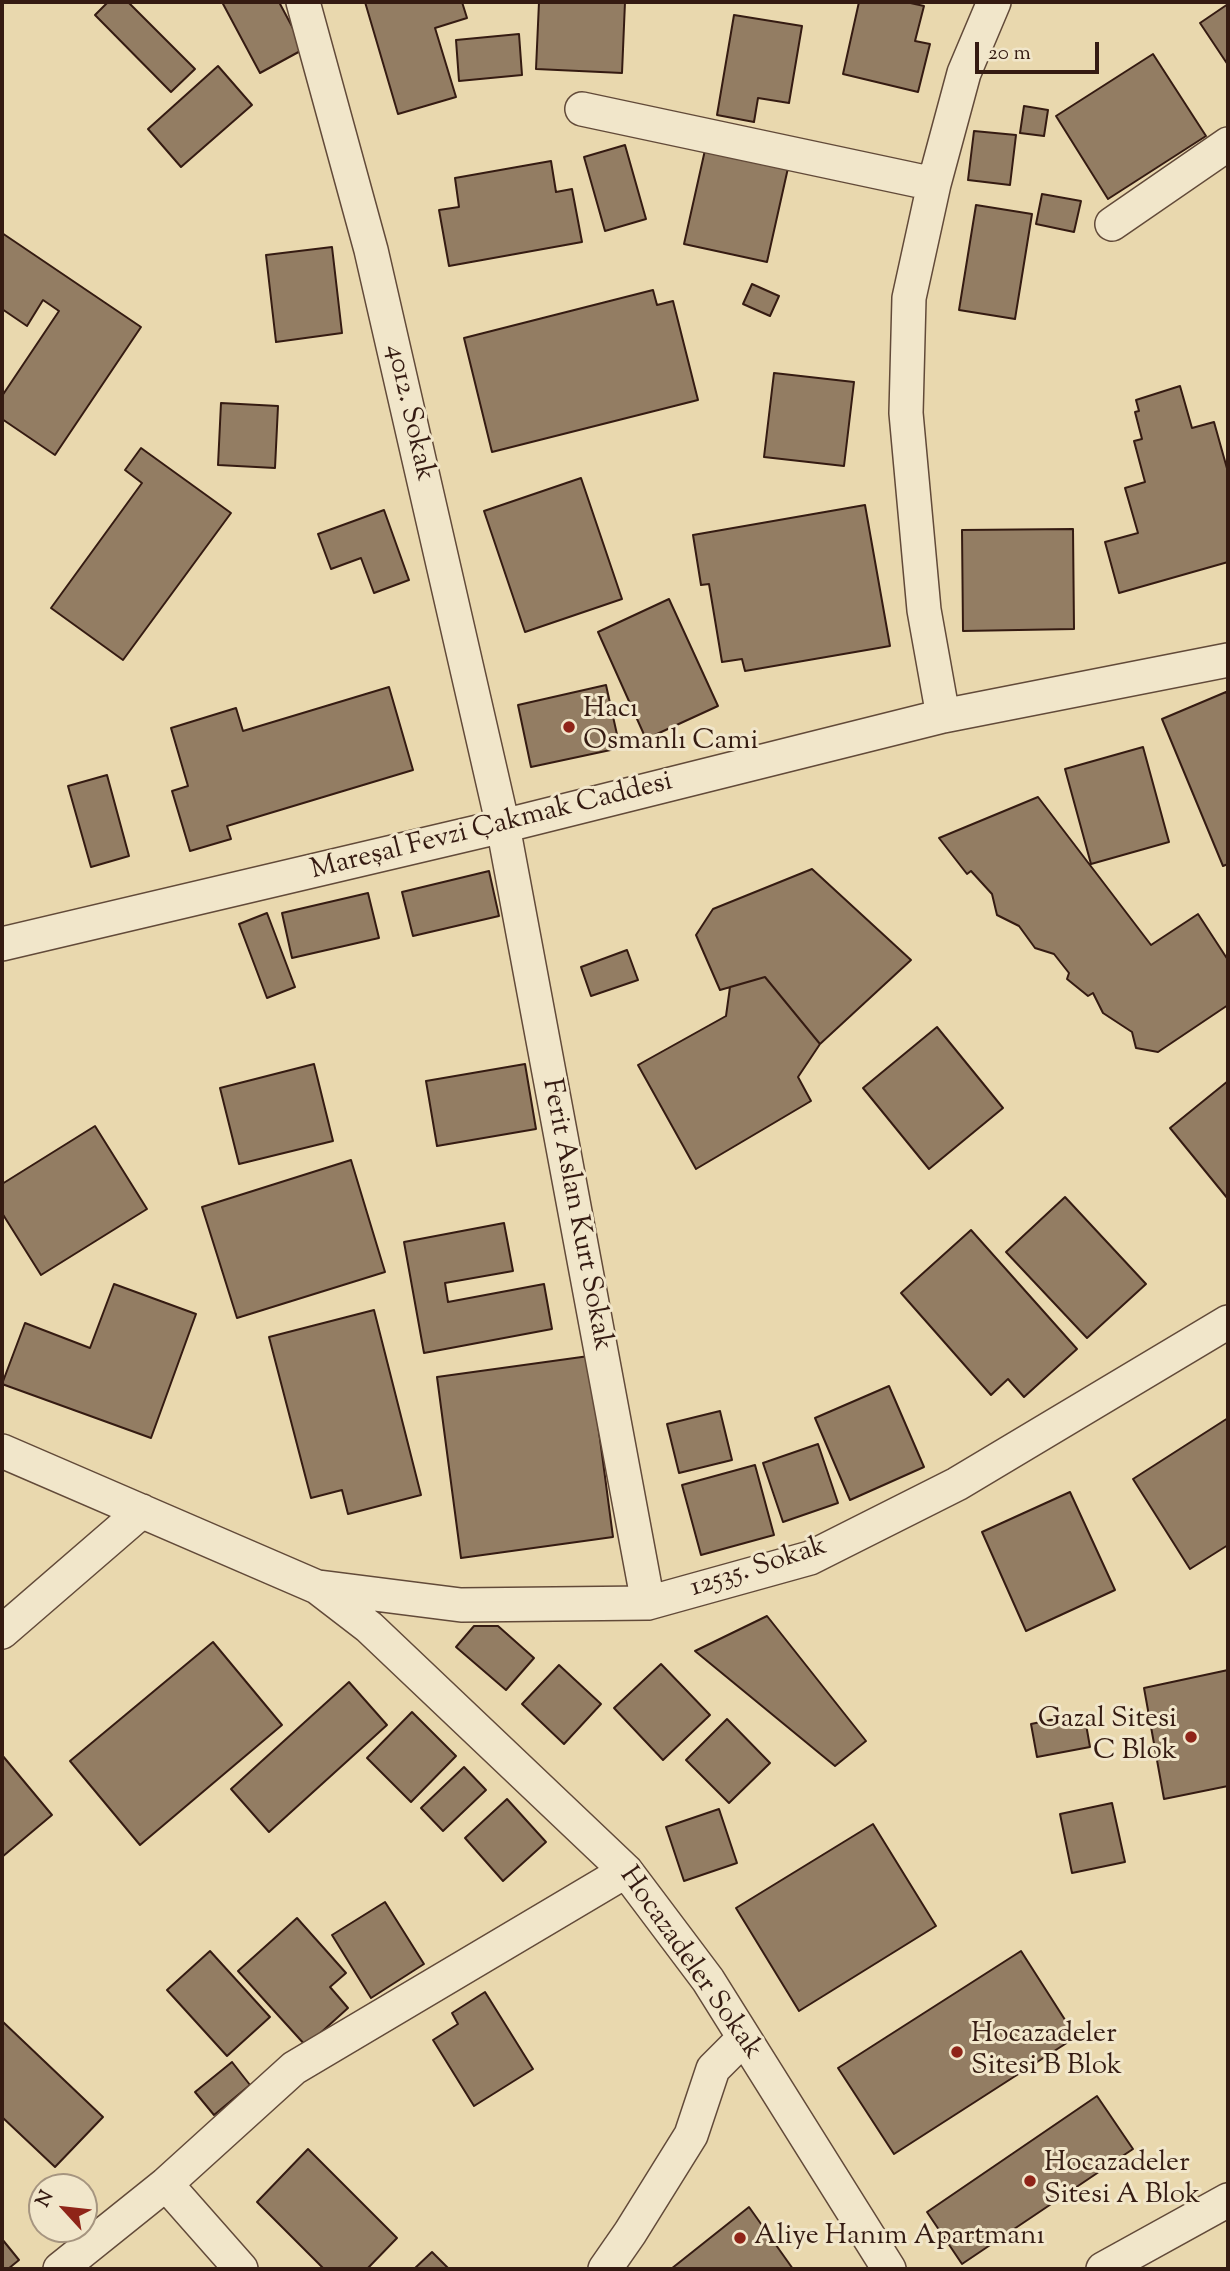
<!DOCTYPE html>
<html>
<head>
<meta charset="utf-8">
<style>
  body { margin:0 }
  #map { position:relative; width:1230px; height:2271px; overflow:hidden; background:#e9d8ae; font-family:"Sorts Mill Goudy",serif }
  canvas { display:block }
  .frame { position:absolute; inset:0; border:4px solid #351b12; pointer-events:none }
  .north { position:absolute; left:28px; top:2173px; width:70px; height:70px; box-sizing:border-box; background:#f1e6ca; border:2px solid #a69580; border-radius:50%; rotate:297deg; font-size:19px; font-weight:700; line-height:28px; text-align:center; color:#351b12 }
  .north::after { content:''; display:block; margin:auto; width:24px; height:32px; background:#8f2418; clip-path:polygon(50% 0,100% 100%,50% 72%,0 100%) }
  .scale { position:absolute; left:975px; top:42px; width:124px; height:32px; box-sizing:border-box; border:4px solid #351b12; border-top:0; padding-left:9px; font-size:21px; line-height:24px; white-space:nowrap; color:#351b12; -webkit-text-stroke:5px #f1e6ca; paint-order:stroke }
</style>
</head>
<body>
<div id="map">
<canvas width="1230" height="2271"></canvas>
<div class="frame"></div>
<div class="north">N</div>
<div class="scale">20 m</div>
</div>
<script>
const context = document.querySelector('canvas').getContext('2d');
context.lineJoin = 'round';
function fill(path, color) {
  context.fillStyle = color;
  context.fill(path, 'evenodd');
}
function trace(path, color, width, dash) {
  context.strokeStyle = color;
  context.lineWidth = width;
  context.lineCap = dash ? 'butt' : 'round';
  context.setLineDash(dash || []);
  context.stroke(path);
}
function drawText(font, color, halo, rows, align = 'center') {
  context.font = font + ' "Sorts Mill Goudy",serif';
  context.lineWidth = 6;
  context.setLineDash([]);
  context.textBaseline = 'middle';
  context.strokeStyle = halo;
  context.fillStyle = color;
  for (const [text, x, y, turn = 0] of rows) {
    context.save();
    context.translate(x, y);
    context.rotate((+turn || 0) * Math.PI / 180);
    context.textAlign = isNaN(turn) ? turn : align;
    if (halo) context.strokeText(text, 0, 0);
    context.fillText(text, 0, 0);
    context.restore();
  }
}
const building = new Path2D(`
  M108 2H128L195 69 171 92 95 15Z
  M222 2H279L304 49 260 73Z
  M365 2H462L467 18 435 28 456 97 398 114Z
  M539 2H625L622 73 536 69Z
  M859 2H906L924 6 915 41 930 44 918 92 843 74Z
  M1228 4V65L1200 23Z
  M734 15 802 26 789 103 758 98 754 122 717 115Z
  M519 34 522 75 459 81 456 40Z
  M1153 54 1206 136 1108 199 1056 116Z
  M218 66 252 105 181 167 148 129Z
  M1024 106 1048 110 1044 136 1020 133Z
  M974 131 1016 135 1010 185 968 180Z
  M625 145 646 219 605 231 584 157Z
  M705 150 788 168 767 262 684 244Z
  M551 161 556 192 572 189 582 242 449 266 439 210 459 207 455 178Z
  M1042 194 1081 201 1074 232 1036 224Z
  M976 205 1032 214 1015 319 959 310Z
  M2 233 141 327 55 455 2 419V396L59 311 43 300 27 326 2 309Z
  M332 247 342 333 276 342 266 255Z
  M752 284 779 296 770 316 743 304Z
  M653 290 657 305 673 301 698 400 492 452 464 338Z
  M774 373 854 382 844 466 764 457Z
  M1180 386 1192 428 1214 422 1228 472V562L1119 593 1105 542 1138 533 1125 488 1145 482 1134 441 1142 439 1135 412 1139 411 1136 400Z
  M221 403 278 406 275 468 218 465Z
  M141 448 231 513 123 660 51 608 142 483 125 470Z
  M581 478 622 599 525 632 484 511Z
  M865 505 890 646 745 671 742 659 722 662 709 584 701 585 693 535Z
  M384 510 409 580 374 593 361 558 331 569 318 534Z
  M1073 529 1074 629 963 631 962 530Z
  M669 599 718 706 646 739 598 632Z
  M606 685 620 748 531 767 518 705Z
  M389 687 413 770 227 826 231 839 190 851 172 791 188 786 171 728 236 708 243 731Z
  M1226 692 1228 697V864L1223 866 1162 719Z
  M1143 747 1169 842 1091 864 1065 769Z
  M107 775 129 856 91 867 68 786Z
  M1038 797 1151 945 1198 914 1228 960V1005L1158 1052 1136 1048 1132 1032 1103 1013 1093 993 1088 996 1067 979 1069 973 1054 954 1035 948 1019 926 997 915 992 894 971 871 967 874 939 838Z
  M812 869 911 960 820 1044 765 977 720 990 696 935 713 909Z
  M489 871 499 916 413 936 402 892Z
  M368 893 379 938 292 958 282 913Z
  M267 913 295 987 267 998 239 924Z
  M627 950 638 980 591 996 581 967Z
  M765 977 820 1044 798 1077 811 1101 696 1169 638 1065 726 1016 730 987Z
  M937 1027 1003 1108 929 1169 863 1088Z
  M314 1064 333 1141 239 1164 220 1088Z
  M525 1064 536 1129 437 1146 426 1081Z
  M1228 1081V1199L1170 1128Z
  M95 1126 147 1209 41 1275 2 1213V1184Z
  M351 1160 385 1272 237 1318 202 1207Z
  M1065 1197 1146 1284 1087 1338 1006 1252Z
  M504 1223 513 1271 445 1283 448 1302 544 1284 552 1329 424 1353 404 1242Z
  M971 1230 1077 1349 1024 1397 1008 1379 991 1395 901 1293Z
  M114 1284 196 1314 151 1438 2 1384 25 1323 90 1348Z
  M374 1310 421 1495 348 1514 342 1490 311 1498 269 1337Z
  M589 1356 613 1537 461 1558 437 1377Z
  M889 1386 924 1467 850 1500 815 1418Z
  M720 1411 732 1460 679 1473 667 1424Z
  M1228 1418V1545L1190 1569 1133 1479Z
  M818 1444 838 1503 783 1522 763 1463Z
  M755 1465 774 1535 701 1555 682 1485Z
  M1070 1492 1115 1590 1026 1631 982 1532Z
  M767 1616 866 1741 835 1766 695 1651Z
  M474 1626H498L534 1658 506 1690 456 1647Z
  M213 1642 282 1725 140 1845 70 1761Z
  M661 1664 710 1715 663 1760 614 1708Z
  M559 1665 601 1704 564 1744 522 1704Z
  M1228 1670V1786L1164 1799 1144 1688Z
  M349 1682 387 1725 269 1832 231 1789Z
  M412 1712 456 1756 411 1802 367 1758Z
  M1084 1713 1090 1747 1037 1757 1031 1724Z
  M727 1719 770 1763 729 1803 686 1760Z
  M2 1755 52 1815 2 1857Z
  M464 1767 486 1790 443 1831 421 1808Z
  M507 1799 546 1842 503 1881 465 1838Z
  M1112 1803 1125 1862 1072 1873 1060 1814Z
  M719 1809 737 1863 684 1881 666 1827Z
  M873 1824 936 1926 799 2011 736 1908Z
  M385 1902 424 1964 371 1998 332 1935Z
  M297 1918 346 1973 330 1987 348 2008 306 2046 238 1971Z
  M210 1951 270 2017 227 2056 167 1990Z
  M1021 1951 1076 2037 894 2154 838 2068Z
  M485 1992 533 2069 474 2106 433 2040 458 2024 452 2013Z
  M2 2021 103 2117 55 2167 2 2117Z
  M232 2062 250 2085 214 2115 195 2092Z
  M1097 2096 1133 2149 962 2264 927 2212Z
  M308 2149 397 2238 367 2269H324L257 2202Z
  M749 2207 793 2269H671Z
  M2 2239 19 2260 8 2269H2Z
  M432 2252 449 2269H414Z`);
fill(building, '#937d63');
trace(building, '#351b12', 2);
const street = new Path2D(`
  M303 2 371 250 503 826 648 1603
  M582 109 934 184
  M1112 224 1228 144
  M943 716 924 610 906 413 909 298 934 184 964 73 994 2
  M2 944 503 826 943 716 1228 660
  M2 1451 317 1587 369 1627 626 1871 708 1980 889 2269
  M319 1587 461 1605 648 1603 810 1558 957 1484 1228 1322
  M2 1632 142 1511
  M166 2184 241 2269
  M60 2269 166 2184 294 2068 626 1871
  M605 2269 630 2233 691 2135 713 2069 744 2038
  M1103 2269 1228 2200`);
trace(street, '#624a39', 36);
trace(street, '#f1e6ca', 33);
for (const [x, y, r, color] of [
  [569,727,7,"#8f2418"],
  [1191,1737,7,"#8f2418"],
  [957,2052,7,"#8f2418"],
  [1030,2181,7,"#8f2418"],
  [740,2238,7,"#8f2418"]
]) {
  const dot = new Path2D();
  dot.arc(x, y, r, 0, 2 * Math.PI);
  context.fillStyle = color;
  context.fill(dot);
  trace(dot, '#f1e6ca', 2.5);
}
drawText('28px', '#351b12', '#f1e6ca', [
  ["4012. Sokak",408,413,77],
  ["Mareşal Fevzi Çakmak Caddesi",492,828,-14],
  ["Ferit Aslan Kurt Sokak",575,1215,79],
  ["12535. Sokak",759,1569,-18],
  ["Hocazadeler Sokak",689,1964,55]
]);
drawText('28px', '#351b12', '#f1e6ca', [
  ["Hacı",583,711],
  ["Osmanlı Cami",583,743],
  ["Gazal Sitesi",1177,1721,"right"],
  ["C Blok",1177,1753,"right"],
  ["Hocazadeler",971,2036],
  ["Sitesi B Blok",971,2068],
  ["Hocazadeler",1044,2165],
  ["Sitesi A Blok",1044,2197],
  ["Aliye Hanım Apartmanı",754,2238]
], 'left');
</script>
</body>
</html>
